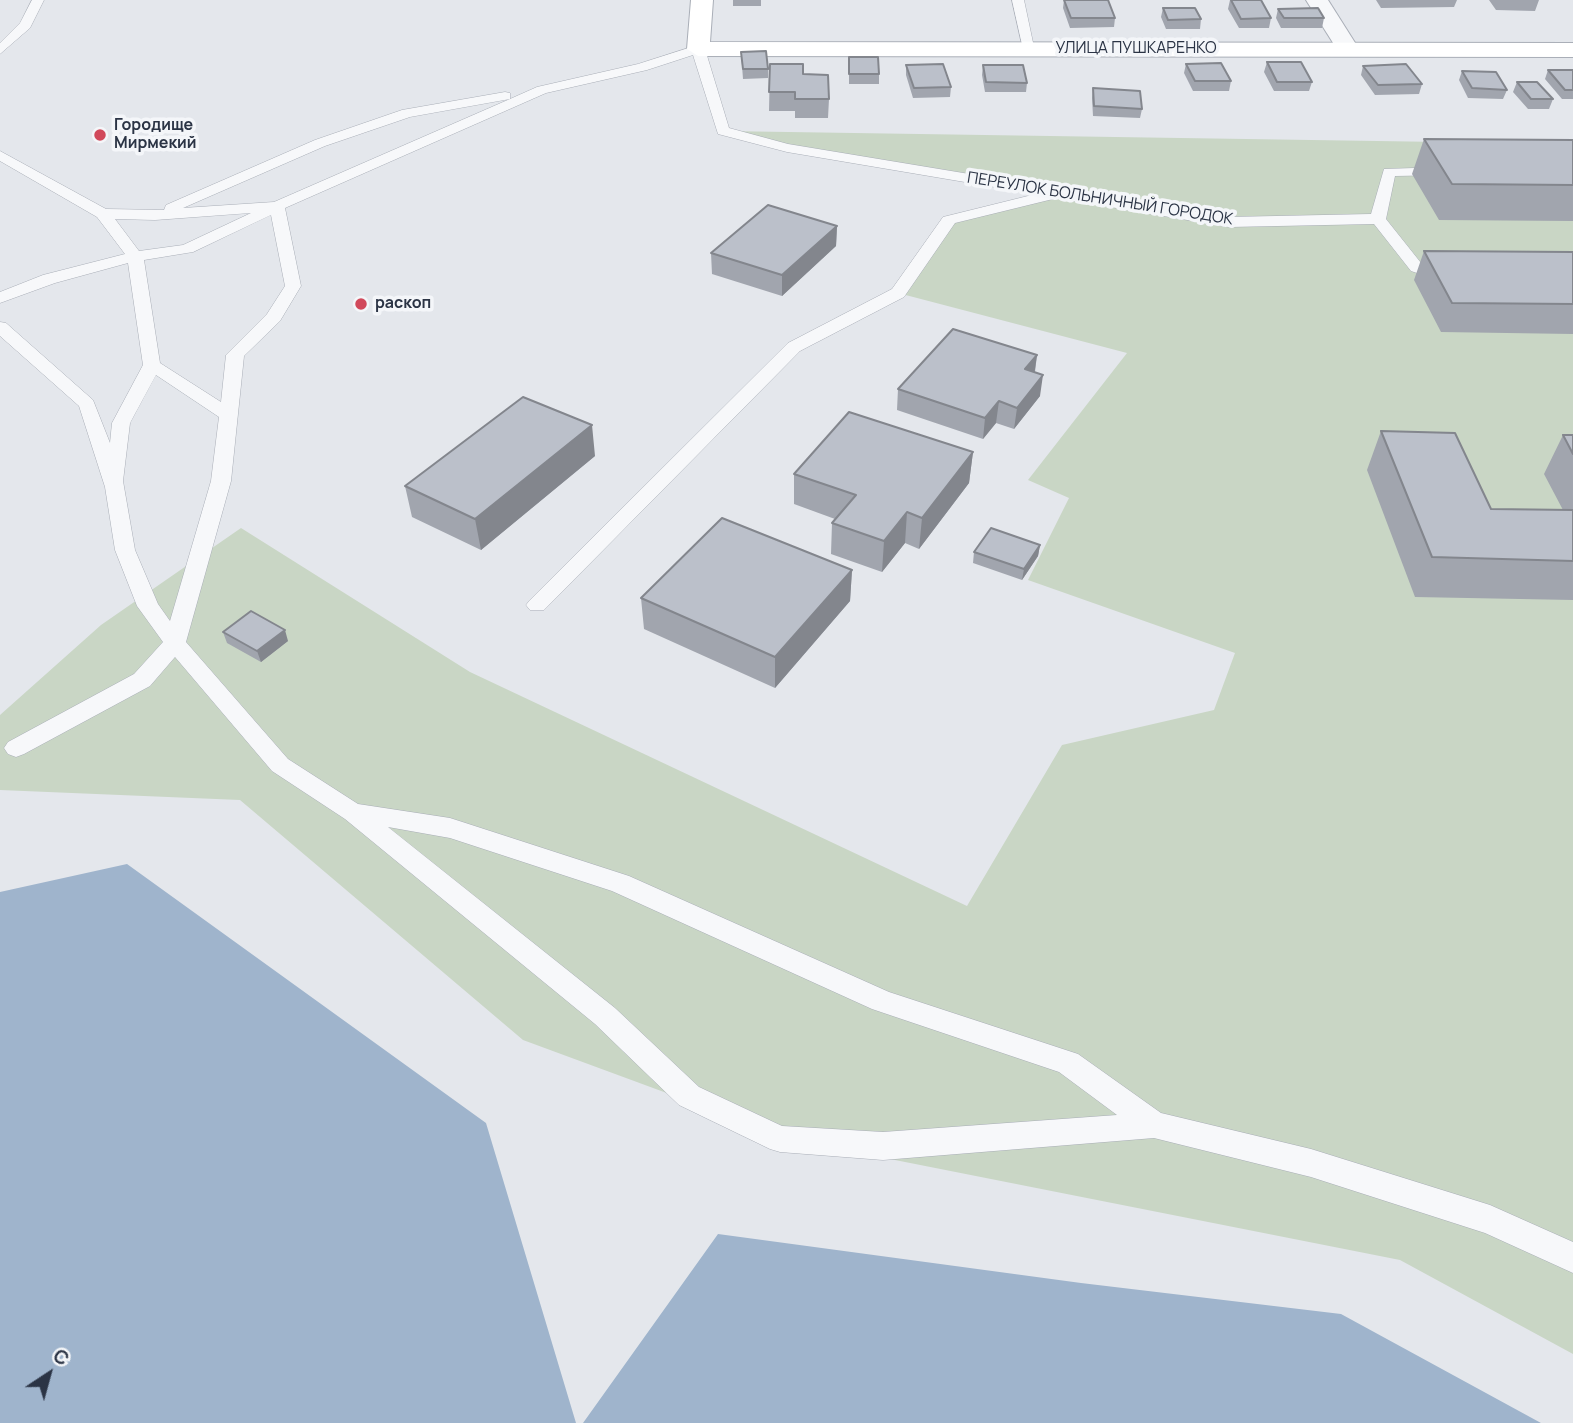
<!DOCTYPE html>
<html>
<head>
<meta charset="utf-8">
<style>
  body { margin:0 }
  #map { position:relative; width:1573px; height:1423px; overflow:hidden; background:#e4e7ec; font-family:Manrope,sans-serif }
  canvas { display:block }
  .north { position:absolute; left:14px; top:1339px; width:70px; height:70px; -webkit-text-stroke:5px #f4f6f9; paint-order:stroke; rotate:36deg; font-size:19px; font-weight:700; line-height:28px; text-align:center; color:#2b3445 }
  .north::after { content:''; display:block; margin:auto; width:24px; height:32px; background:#2b3445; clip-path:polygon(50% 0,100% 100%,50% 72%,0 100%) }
</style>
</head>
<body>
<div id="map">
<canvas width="1573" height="1423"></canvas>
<div class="north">С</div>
</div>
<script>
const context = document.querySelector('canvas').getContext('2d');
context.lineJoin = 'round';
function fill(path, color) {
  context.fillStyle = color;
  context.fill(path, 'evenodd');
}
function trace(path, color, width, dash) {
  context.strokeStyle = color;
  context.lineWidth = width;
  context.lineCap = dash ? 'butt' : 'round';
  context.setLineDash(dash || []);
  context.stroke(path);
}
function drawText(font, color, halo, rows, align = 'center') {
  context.font = font + ' Manrope,sans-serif';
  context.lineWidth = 7;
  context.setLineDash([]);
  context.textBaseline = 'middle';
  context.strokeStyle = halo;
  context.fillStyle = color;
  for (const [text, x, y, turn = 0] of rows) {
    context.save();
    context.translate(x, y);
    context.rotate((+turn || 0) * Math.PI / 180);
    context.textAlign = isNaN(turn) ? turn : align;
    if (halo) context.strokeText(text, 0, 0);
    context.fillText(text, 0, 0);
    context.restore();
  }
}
fill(new Path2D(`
  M723 131 1573 144V1354L1400 1260 794 1140 523 1040 240 800 0 790V715L101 625 241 528 470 672 967 906 1062 745 1214 710 1235 653 1028 580 1069 498 1028 480 1127 353 898 293 949 220 1059 193 787 148Z`), '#c9d6c5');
fill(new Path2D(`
  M127 864 486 1123 576 1423H0V892Z
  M718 1234 1081 1283 1341 1314 1541 1423H583Z`), '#9fb4cc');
const lane = new Path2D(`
  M32 0H44L30 28 0 54V43L20 23Z
  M1012 0H1024L1035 52 1023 49Z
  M698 45 705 49 729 128 788 144 1229 217 1371 214 1384 169 1445 167 1452 171 1445 175 1395 176 1386 219 1425 268 1417 273 1411 271 1374 224 1229 227 1057 198 955 223 904 297 800 351 544 610H530L526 605 530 600 788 343 892 289 943 217 1036 194 787 152 718 134 693 55 647 70 546 93 285 208 301 286 280 321 244 356 231 481 186 642 288 759 358 804 450 818 629 876 889 992 1078 1054 1161 1113 1311 1149 1490 1205 1573 1242V1273L1485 1233 1311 1177 1154 1138 883 1160 780 1152 770 1149 679 1105 595 1024 345 819 272 771 175 657 150 686 24 754 16 757 8 754 4 748 8 742 134 674 163 642 137 606 115 550 105 487 79 406 0 336V322L6 323 93 400 110 443 112 423 143 365 128 263 55 283 0 303V292L43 275 125 254 97 217 0 161V151L106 209 164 210 166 205 315 140 402 110 505 92 510 93V99L537 87 638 64ZM510 99 274 202 183 208 325 146 410 117ZM251 213 183 245 139 251 115 219 155 220ZM271 215 285 286 267 314 226 355 221 402 160 363 144 260 193 252ZM156 375 219 417 211 481 170 621 158 604 135 550 123 481 130 423ZM388 827 450 838 612 891 872 1009 1059 1072 1117 1115 883 1132 782 1126 699 1087 615 1008Z`);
const street = new Path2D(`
  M1306 0H1328L1359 49 1356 54H1340Z`);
const secondary = new Path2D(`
  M691 0H713L710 42 1573 43V57L698 56 687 49Z`);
trace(lane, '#a9aeb7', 1);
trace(street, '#a9aeb7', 2);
trace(secondary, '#a9aeb7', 2);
fill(lane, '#f7f8fa');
fill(street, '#f7f8fa');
fill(secondary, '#fff');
fill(new Path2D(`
  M733 0H761V6H733Z
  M1064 0H1108L1115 18 1114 27 1070 28 1063 8Z
  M1230 0 1271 18 1269 28H1239L1228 9Z
  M1376 0H1457L1454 7 1381 8Z
  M1489 0H1539L1535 11 1496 10Z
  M1163 8 1201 19 1200 29H1166L1161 17Z
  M1278 9 1324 18 1322 28H1281L1276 18Z
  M741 52 768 69V78L743 79Z
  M849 57 879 74V84H849Z
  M1267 62 1312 82 1309 91H1274L1264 72Z
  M770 64 803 74 829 99 828 118H795V111H769Z
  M1186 64 1231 81 1229 91H1193L1184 73Z
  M906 65 951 87 950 97 913 98 906 75Z
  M983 65 1027 83 1026 92H985L982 75Z
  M1363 66 1422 84 1419 94 1375 95 1361 75Z
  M1548 70H1573V99H1562L1545 79Z
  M1462 71 1507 90 1503 99 1468 98 1459 80Z
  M1517 82 1553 99 1549 109H1528L1513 92Z
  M1093 88 1142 109 1140 118 1093 116 1092 98Z
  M1424 139 1573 140V221L1439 220 1412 174Z
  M837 226 836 246 782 296 712 274 711 253Z
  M1424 251 1573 252V334L1441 332 1414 280Z
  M1037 355 1035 372 1040 396 1014 429 996 423 983 439 897 410 898 389Z
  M1381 431 1491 509 1563 510 1544 474 1563 435H1573V600L1415 597 1367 470Z
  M973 452 969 483 919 549 905 543 882 572 831 554 832 523 835 519 794 504V474Z
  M595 456 481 550 412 517 405 486Z
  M1040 545 1038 556 1022 580 973 563 974 552Z
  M852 570 850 601 775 688 644 629 641 598Z
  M223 632 288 641 261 662 227 643Z`), '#a1a5ae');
fill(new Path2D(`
  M837 226 836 246 782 296V275Z
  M1037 355 1034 376 1025 369Z
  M1043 375 1040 396 1014 429 1017 408Z
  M999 401 996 423 983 439 985 418Z
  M592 425 595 456 481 550 475 519Z
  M973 452 969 483 919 549 922 518Z
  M907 512 905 543 882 572 884 541Z
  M1040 545 1038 556 1022 580 1024 569Z
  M852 570 850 601 775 688V657Z
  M285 630 288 641 261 662 257 651Z`), '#83868d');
const building = new Path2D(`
  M1064 0H1108L1115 18H1071Z
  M1231 0H1261L1271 18 1241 19Z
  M1163 8H1195L1201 19 1168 20Z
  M1318 8 1324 18H1284L1278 9Z
  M766 51 768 69H743L741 52Z
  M849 57H878L879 74H849Z
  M1267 62H1301L1312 82H1277Z
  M1221 63 1231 81H1195L1186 64Z
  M770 64H803V74L828 75 829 99H795V92H769Z
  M943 64 951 87 914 88 906 65Z
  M1406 64 1422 84 1378 85 1363 66Z
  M983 65H1023L1027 83 986 82Z
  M1548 70H1573V90H1565Z
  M1462 71 1496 72 1507 90 1472 88Z
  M1517 82H1537L1553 99H1531Z
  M1093 88 1140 91 1142 109 1094 106Z
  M1424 139 1573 140V185L1452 184Z
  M768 205 837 226 782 275 711 253Z
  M1424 251 1573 252V304L1452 303Z
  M953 329 1037 355 1025 369 1043 375 1017 408 999 401 985 418 898 389Z
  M523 397 592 425 475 519 405 486Z
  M849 412 973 452 922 518 907 512 884 541 832 523 856 495 794 474Z
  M1381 431 1455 433 1491 509 1573 510V561L1432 557Z
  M1563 435H1573V454Z
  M722 518 852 570 775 657 641 598Z
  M991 528 1040 545 1024 569 974 552Z
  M251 611 285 630 257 651 223 632Z`);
fill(building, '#bbc0ca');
trace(building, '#83868d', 2);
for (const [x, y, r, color] of [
  [100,135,7,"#d1495b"],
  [361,304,7,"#d1495b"]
]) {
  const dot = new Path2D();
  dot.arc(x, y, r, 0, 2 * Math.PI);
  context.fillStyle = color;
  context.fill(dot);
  trace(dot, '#f4f6f9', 2.5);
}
drawText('16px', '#2b3445', '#f4f6f9', [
  ["УЛИЦА ПУШКАРЕНКО",1136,49],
  ["ПЕРЕУЛОК БОЛЬНИЧНЫЙ ГОРОДОК",1100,199,9]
]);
drawText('bold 16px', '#2b3445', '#f4f6f9', [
  ["Городище",114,126],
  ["Мирмекий",114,144],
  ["раскоп",375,304]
], 'left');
</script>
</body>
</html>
